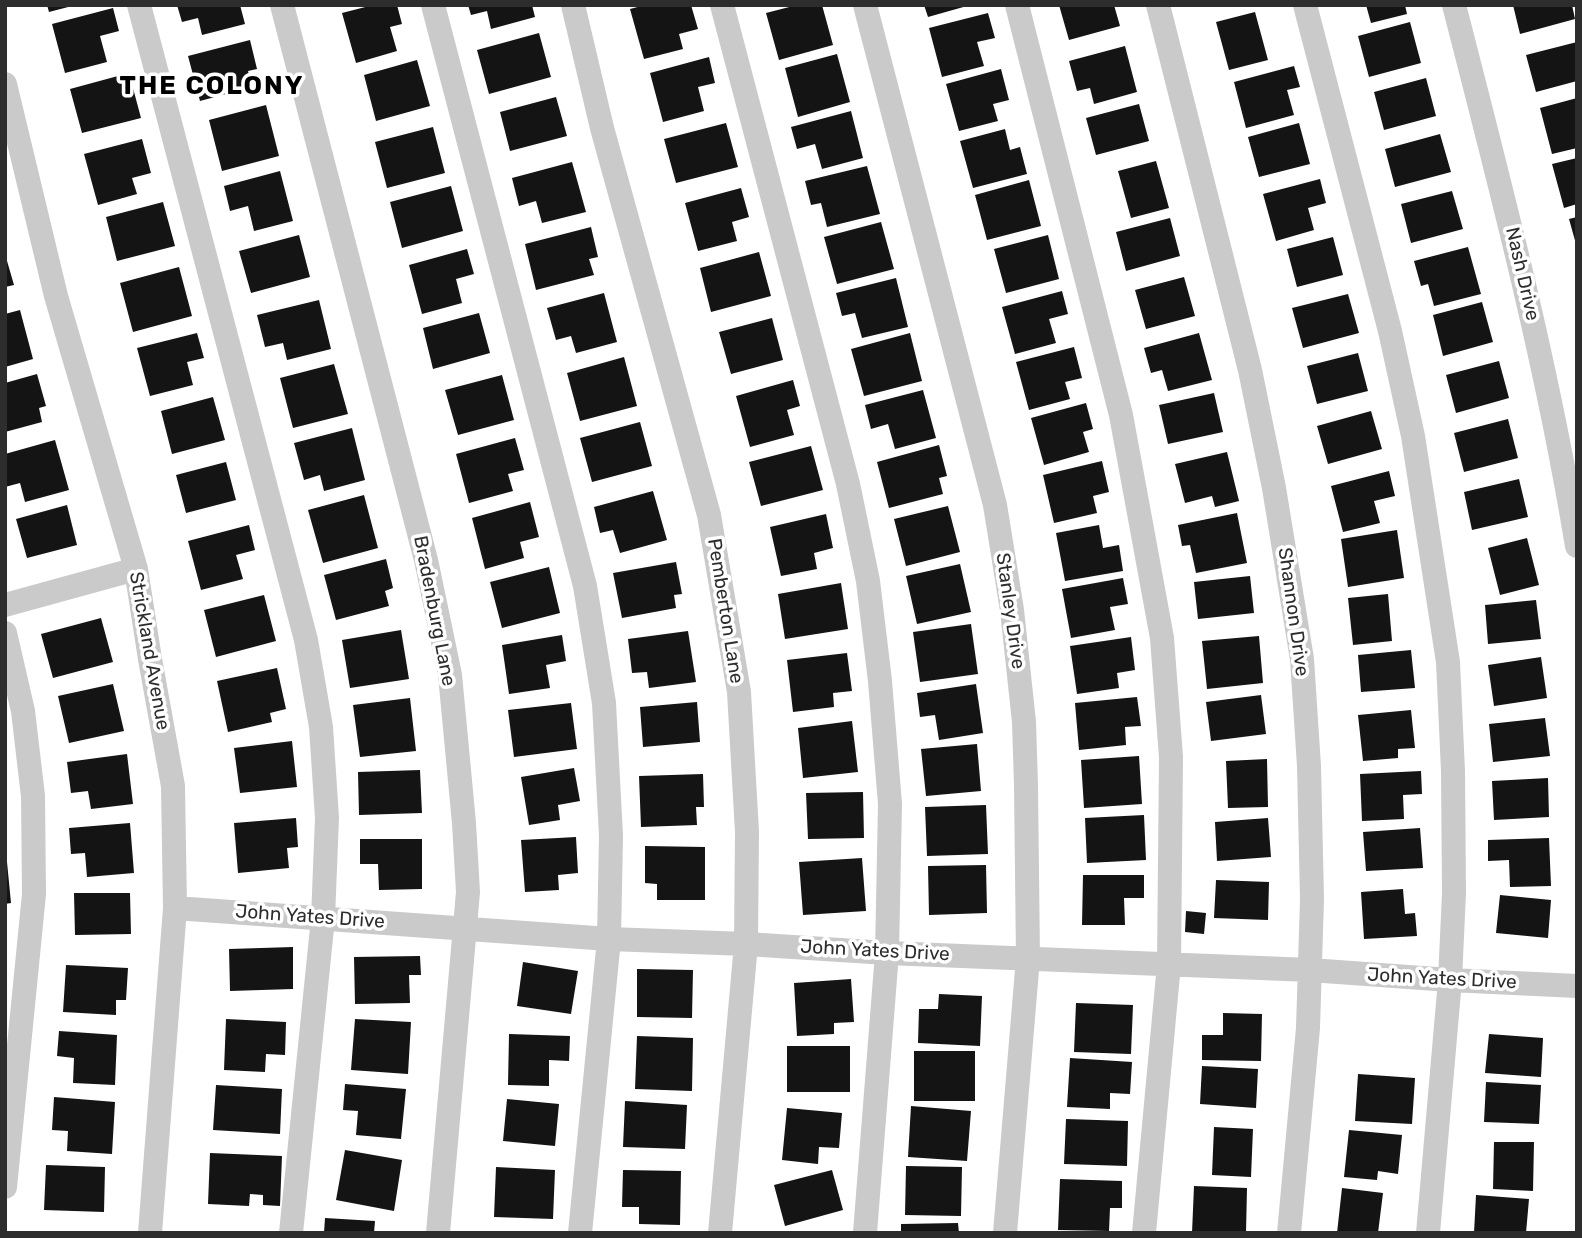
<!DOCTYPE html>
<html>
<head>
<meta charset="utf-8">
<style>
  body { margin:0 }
  #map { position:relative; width:1582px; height:1238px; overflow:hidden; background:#fff; font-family:Rubik,sans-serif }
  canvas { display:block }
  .frame { position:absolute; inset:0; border:7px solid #2d2d2d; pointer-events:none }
</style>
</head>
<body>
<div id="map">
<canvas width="1582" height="1238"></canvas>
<div class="frame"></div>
</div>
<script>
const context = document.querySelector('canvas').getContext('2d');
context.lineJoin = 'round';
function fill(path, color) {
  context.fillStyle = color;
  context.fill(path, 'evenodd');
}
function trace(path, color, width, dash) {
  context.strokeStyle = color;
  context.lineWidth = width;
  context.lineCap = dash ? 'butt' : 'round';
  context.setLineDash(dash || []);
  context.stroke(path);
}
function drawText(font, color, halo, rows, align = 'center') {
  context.font = font + ' Rubik,sans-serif';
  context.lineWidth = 7;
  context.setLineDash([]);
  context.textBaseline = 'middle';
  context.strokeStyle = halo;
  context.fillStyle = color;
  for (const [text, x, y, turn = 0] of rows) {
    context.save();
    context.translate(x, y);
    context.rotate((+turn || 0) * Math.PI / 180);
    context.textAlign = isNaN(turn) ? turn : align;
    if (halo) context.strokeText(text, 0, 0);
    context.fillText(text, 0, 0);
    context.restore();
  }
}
fill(new Path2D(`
  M47 5H72V6L49 12Z
  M177 5H240L245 24 202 35 198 18 182 22Z
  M373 5H397L402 24 390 27 397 51 356 63 342 13Z
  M468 5H532L535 17 491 29 487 11 471 15Z
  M645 5H691L698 29 679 34 683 49 644 59 630 9Z
  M797 5H822L833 45 779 60 766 13Z
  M924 5H967V6L928 17Z
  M1059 5H1114L1120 26 1069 40Z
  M1366 5H1405L1407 14 1371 23Z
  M1513 5H1572L1575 19 1520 34Z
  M113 8 119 31 100 36 107 62 65 73 52 24Z
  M1255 12 1268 60 1229 70 1216 22Z
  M988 13 995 38 977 42 984 66 942 77 929 28Z
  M1410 22 1421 63 1369 77 1358 36Z
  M539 33 551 77 489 94 477 50Z
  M250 40 257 69 248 71 252 87 200 101 188 56Z
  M1577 42V81L1536 92 1526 55Z
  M1125 46 1137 92 1094 104 1090 88 1077 91 1069 61Z
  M837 54 850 102 798 117 785 68Z
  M709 57 715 83 698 87 704 111 663 122 650 73Z
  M417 60 430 106 376 121 364 75Z
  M1294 66 1300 87 1287 90 1294 115 1246 128 1234 82Z
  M1001 69 1009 100 993 104 998 121 959 131 946 84Z
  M129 73 141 118 82 133 70 89Z
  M1426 78 1436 116 1384 130 1374 92Z
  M556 97 567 136 510 151 500 112Z
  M1577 98V148L1552 154 1540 108Z
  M1139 104 1149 141 1096 155 1086 118Z
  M266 105 279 156 222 171 209 120Z
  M851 111 863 158 822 169 815 144 797 149 791 127Z
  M726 123 738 167 676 183 664 139Z
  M1299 123 1310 164 1259 177 1248 137Z
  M433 127 445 173 387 188 375 142Z
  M1005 129 1010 150 1020 147 1027 174 973 188 960 141Z
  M1440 134 1451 172 1395 187 1385 149Z
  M142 139 151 173 132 178 137 194 98 205 84 154Z
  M1577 158V204L1564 208 1552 164Z
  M1156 161 1169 208 1131 218 1118 171Z
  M572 162 586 212 542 223 536 201 519 206 512 178Z
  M867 166 880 214 827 227 821 203 811 205 805 181Z
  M280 171 293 221 254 231 248 206 230 211 224 186Z
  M1320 179 1326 203 1308 208 1314 230 1276 241 1263 194Z
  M1029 180 1041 226 987 240 975 195Z
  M451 186 463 231 402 248 390 202Z
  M741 188 749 217 732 222 737 241 698 251 685 203Z
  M1452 191 1463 229 1411 243 1401 204Z
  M163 202 175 246 117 261 106 217Z
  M1577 217V244H1576L1569 219Z
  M1170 218 1180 256 1126 271 1116 232Z
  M881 222 894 269 837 284 824 237Z
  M591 227 598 257 589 259 594 275 536 290 525 244Z
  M299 235 310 277 251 293 239 251Z
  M1048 235 1059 279 1006 293 994 249Z
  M1333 237 1343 275 1297 287 1287 249Z
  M1468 247 1481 294 1434 306 1428 284 1421 286 1414 261Z
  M467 249 474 274 456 279 462 303 422 314 409 265Z
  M759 252 771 296 711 312 700 268Z
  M5 254 14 285 5 287Z
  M179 267 192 316 133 332 120 283Z
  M1184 277 1195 316 1146 329 1135 290Z
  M896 278 908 327 862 338 855 313 842 316 836 293Z
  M1062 291 1068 314 1049 319 1056 343 1015 354 1002 307Z
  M604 293 617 342 576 353 571 336 556 340 547 308Z
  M1348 294 1359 333 1303 348 1292 308Z
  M319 300 331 349 287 360 283 343 265 347 257 315Z
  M1482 302 1493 342 1443 356 1433 315Z
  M20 310 33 359 5 367V314Z
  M479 313 490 353 433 369 423 328Z
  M772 318 783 360 731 374 719 332Z
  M197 333 204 358 187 362 193 385 150 396 137 348Z
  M910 333 922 381 864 396 851 349Z
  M1199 333 1212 380 1168 391 1162 370 1151 373 1144 348Z
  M1074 347 1082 378 1065 382 1070 399 1029 410 1016 362Z
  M1358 353 1368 391 1317 404 1307 366Z
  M624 357 637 406 580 421 567 373Z
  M1499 361 1509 398 1456 413 1446 375Z
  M334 364 348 414 293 428 280 378Z
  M37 374 46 406 39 408 42 422 5 432V383Z
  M502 375 514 420 458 435 445 390Z
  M793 380 800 406 787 410 794 435 750 447 736 396Z
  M923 390 936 438 895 449 888 424 871 429 865 405Z
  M1214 393 1223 432 1168 444 1159 405Z
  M213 397 225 440 172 454 161 411Z
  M1086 403 1093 429 1083 432 1089 452 1044 465 1031 418Z
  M1371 411 1382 449 1328 464 1317 426Z
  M1508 419 1518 458 1464 472 1454 433Z
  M640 422 652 466 592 482 580 438Z
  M352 428 365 480 324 491 320 475 304 480 294 443Z
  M515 438 524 470 508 474 513 491 469 503 456 454Z
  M55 440 69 490 25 502 20 483 5 487V454Z
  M939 445 947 476 939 478 943 494 889 508 877 462Z
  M811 446 823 490 761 506 749 462Z
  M1227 452 1239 501 1215 507 1212 496 1185 503 1175 464Z
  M1102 461 1109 492 1093 496 1097 513 1054 523 1043 475Z
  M226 462 236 500 186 513 176 475Z
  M1389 471 1395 496 1374 501 1380 523 1343 532 1331 486Z
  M1519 479 1528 517 1472 530 1464 492Z
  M653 491 667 540 620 553 613 530 600 533 594 507Z
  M364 495 378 548 323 563 308 510Z
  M530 502 539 537 520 542 524 558 485 569 472 518Z
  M67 505 77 545 27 558 16 519Z
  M948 506 960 552 906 566 894 519Z
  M1237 513 1247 563 1196 573 1190 545 1182 546 1178 525Z
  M826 514 833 548 814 553 817 569 781 576 770 527Z
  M249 525 255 550 236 555 243 579 201 590 188 541Z
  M1099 525 1103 548 1119 545 1123 571 1065 581 1056 533Z
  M1397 530 1404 578 1348 587 1341 539Z
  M1527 538 1539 585 1500 595 1488 548Z
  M386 559 393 588 385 591 389 606 336 620 324 575Z
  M676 562 682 594 674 595 676 608 622 618 613 573Z
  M960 564 971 612 917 624 906 576Z
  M549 567 560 613 502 628 490 582Z
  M1250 576 1254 613 1198 619 1194 582Z
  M1123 578 1128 604 1110 607 1115 630 1071 638 1062 589Z
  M841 583 848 629 785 639 778 594Z
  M1388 594 1392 641 1353 645 1348 598Z
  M264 595 276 641 216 657 204 610Z
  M1536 600 1541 639 1488 644 1485 605Z
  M101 618 113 662 53 678 41 634Z
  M971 624 978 674 920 682 913 632Z
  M401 630 409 679 350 688 342 640Z
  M688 631 696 682 649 688 647 672 632 673 628 639Z
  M562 635 566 661 546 665 550 688 509 694 502 645Z
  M1259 636 1263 683 1207 689 1202 641Z
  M1131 637 1135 670 1117 673 1119 688 1077 694 1070 646Z
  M1411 650 1415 688 1361 692 1358 655Z
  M847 653 852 691 833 693 834 707 793 712 787 660Z
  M1541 657 1547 698 1494 706 1488 665Z
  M277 668 286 709 270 713 272 722 228 732 217 681Z
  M113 684 124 731 69 743 58 696Z
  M976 684 983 733 939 740 935 715 920 717 917 693Z
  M1261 695 1266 734 1211 741 1206 702Z
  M1137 697 1141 726 1125 727 1126 745 1079 750 1075 703Z
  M410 698 416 751 360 757 353 705Z
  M697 702 700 742 643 747 640 707Z
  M571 703 577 749 514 757 508 710Z
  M1411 710 1415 748 1398 749V758L1363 761 1358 715Z
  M1545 718 1550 756 1493 762 1489 724Z
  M852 721 858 772 803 778 798 728Z
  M292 741 297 787 240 793 234 748Z
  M977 744 981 791 926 796 921 749Z
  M127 754 133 804 91 809 88 791 71 793 67 762Z
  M1139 756 1142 804 1084 808 1081 760Z
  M1267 759 1268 807 1228 808 1226 761Z
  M574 768 580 801 558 805 560 820 529 825 521 777Z
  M420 770 422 813 359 815 358 772Z
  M1421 771 1422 794 1403 795 1404 819 1362 821 1360 774Z
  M703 774 704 807H696L697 825 641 827 639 776Z
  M1548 778 1549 817 1494 820 1492 781Z
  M863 792 864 838 808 839 806 793Z
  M986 805 988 854 927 856 925 807Z
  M1144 815 1146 860 1087 863 1085 818Z
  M296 818 298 847 287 848 289 868 238 873 234 823Z
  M1268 818 1271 857 1217 861 1215 822Z
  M130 823 134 873 87 877 85 853 71 854 69 828Z
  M1420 828 1423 868 1366 871 1363 832Z
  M576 837 578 873 558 875 559 890 525 892 521 840Z
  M1549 838 1551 886 1510 887 1509 860 1488 861V840Z
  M360 839H422V889L379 890 378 864H360Z
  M645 846 705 847V900H657V884L645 883Z
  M862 858 866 911 803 915 799 862Z
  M5 862H7L11 903 5 904Z
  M986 865 987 913 929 915 928 866Z
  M1083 875H1144V898H1124L1125 925H1082Z
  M1216 880 1269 882 1268 920 1214 918Z
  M1403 889 1405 914 1415 913 1417 936 1364 939 1361 892Z
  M74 893H130L131 934 75 935Z
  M1500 895 1551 900 1548 938 1496 933Z
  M1186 911 1206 913 1204 934 1185 932Z
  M293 947V989L230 991 229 949Z
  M420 956 421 975H409L410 1003 355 1004 354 957Z
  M523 962 578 971 571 1014 517 1006Z
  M66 965 128 968 126 1000H116V1015L63 1012Z
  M637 969 693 970 692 1018 637 1017Z
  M851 979 854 1022 834 1023V1034L797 1036 794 983Z
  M939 994 982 996 980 1046 918 1043 919 1009H938Z
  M1076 1003 1133 1005 1131 1054 1074 1052Z
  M1223 1013 1262 1014 1261 1061 1202 1060V1035H1223Z
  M226 1019 286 1022 285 1055 266 1054 265 1072 224 1070Z
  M355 1019 411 1022 408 1074 351 1070Z
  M59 1031 117 1035 115 1085 73 1083 74 1058 57 1056Z
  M509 1034 570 1036 569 1061 549 1060V1086L508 1085Z
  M1489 1034 1543 1038 1541 1077 1485 1073Z
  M637 1036 693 1038 692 1091 635 1089Z
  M787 1046H850V1092H787Z
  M914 1051H975V1101H914Z
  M1070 1058 1132 1062 1130 1094 1110 1093V1109L1067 1107Z
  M1202 1066 1258 1069 1256 1108 1200 1104Z
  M1358 1074 1415 1078 1412 1124 1355 1121Z
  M1486 1082 1541 1085 1539 1124 1484 1122Z
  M345 1084 406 1089 401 1139 356 1135 358 1111 343 1110Z
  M216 1085 282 1089 280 1134 213 1130Z
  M54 1097 115 1102 112 1154 67 1151 68 1131 52 1130Z
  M507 1099 559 1104 555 1146 503 1141Z
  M625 1101 687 1105 685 1149 623 1147Z
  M911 1106 971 1111 967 1161 908 1157Z
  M787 1108 842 1113 839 1148 819 1147 818 1164 782 1160Z
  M1066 1119 1128 1121 1127 1166 1064 1164Z
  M1214 1127 1253 1129 1251 1177 1212 1175Z
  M1349 1130 1402 1135 1398 1174 1378 1171 1377 1180 1344 1177Z
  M1494 1142H1534L1533 1191 1493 1189Z
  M345 1150 402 1160 394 1211 336 1200Z
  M210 1153 282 1156 280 1206 263 1205V1195L250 1194 249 1206 208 1204Z
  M46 1165 105 1167 104 1212 44 1210Z
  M906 1166 962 1167 961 1216 905 1215Z
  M496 1167 555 1170 553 1219 494 1217Z
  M623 1170 681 1171 680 1225 639 1224V1207H622Z
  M832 1170 843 1210 785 1226 774 1185Z
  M1060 1179 1122 1181V1208H1110L1109 1231 1058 1230Z
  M1194 1186 1247 1188 1246 1233H1192Z
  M1342 1188 1383 1193 1378 1233H1337Z
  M1476 1195 1529 1199 1526 1233H1474Z
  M325 1218 375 1221 374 1233H324Z
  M958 1223 959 1233H901V1224Z`), '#141414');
trace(new Path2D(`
  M139 5 306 640 321 727 327 818 323 918 291 1233
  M282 5 426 560 450 675 464 823 468 892 438 1233
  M433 5 585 586 604 703 611 836 609 939 580 1233
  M573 5 602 128 709 515 739 692 747 832 746 944 720 1233
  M722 5 848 484 868 581 880 681 890 804 887 953 865 1233
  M865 5 995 505 1012 610 1024 722 1026 785 1028 958 1005 1233
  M1017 5 1121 415 1162 638 1171 757 1169 964 1144 1233
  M1158 5 1250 370 1274 488 1302 659 1309 766 1312 899 1308 1028 1289 1233
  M1305 5 1390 331 1413 436 1448 662 1453 771 1454 893 1450 980 1428 1233
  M1454 5C1500 184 1547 363 1577 546
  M5 84 56 296 136 569 150 659 173 786 175 908 150 1233
  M5 605 136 569
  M5 633 23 711 33 796 34 894 5 1187
  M175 908 609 939 746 944 887 953 1310 970 1450 980 1577 986`), '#cacaca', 24);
drawText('19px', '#2d2d2d', '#fff', [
  ["Nash Drive",1522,274,77],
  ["Bradenburg Lane",434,611,79],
  ["Pemberton Lane",725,611,81],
  ["Stanley Drive",1010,611,82],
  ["Shannon Drive",1293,612,82],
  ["Strickland Avenue",149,651,80],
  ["John Yates Drive",310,917,4],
  ["John Yates Drive",875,951,3],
  ["John Yates Drive",1442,979,3]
]);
context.letterSpacing = '2px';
drawText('bold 26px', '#000', '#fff', [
  ["THE COLONY",212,86]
]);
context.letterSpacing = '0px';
</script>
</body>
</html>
